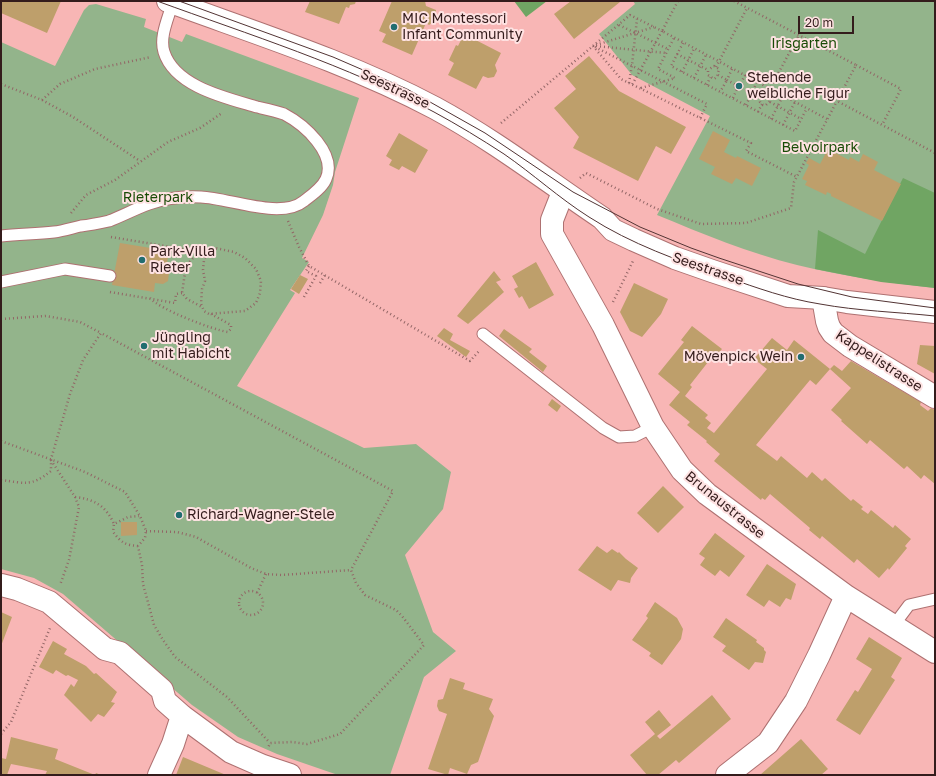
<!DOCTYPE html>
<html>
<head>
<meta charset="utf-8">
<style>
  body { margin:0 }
  #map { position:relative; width:936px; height:776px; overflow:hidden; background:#f8b6b5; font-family:"Golos Text",sans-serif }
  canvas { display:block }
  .frame { position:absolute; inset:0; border:2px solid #341c1c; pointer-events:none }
  .scale { position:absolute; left:798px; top:16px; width:56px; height:18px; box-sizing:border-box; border:2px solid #341c1c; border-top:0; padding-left:5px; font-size:12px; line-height:14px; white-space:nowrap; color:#341c1c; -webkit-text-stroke:3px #fee2e2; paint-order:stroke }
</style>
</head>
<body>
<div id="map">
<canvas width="936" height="776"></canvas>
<div class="frame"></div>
<div class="scale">20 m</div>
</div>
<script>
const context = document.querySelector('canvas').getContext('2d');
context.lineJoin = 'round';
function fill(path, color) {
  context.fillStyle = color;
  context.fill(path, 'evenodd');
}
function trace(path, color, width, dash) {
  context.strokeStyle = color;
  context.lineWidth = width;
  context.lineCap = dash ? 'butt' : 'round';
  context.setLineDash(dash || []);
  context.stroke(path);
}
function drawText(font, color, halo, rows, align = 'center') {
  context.font = font + ' "Golos Text",sans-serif';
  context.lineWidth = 4;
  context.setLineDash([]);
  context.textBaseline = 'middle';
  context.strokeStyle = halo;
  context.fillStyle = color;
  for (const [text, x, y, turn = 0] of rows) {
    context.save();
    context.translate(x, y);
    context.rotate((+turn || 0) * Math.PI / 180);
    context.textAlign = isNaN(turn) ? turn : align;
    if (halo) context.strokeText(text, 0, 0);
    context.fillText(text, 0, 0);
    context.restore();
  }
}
fill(new Path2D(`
  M633 1H935V288C889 283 843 276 797 265 749 253 703 234 657 215L710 116 632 75 599 34 635 4Z
  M96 4 146 19 144 27 182 42 186 34 359 98 335 172 333 185 323 215 302 258 309 262 290 290 295 293 237 386 364 448 416 444 451 472 443 509 405 555 433 632 456 651 424 677 390 775H338L277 754 238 737 192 705 63 594 34 578 1 569V42L55 66 84 10 89 5Z`), '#93b48b');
fill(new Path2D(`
  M514 1H547L526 17Z
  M903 178 935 193V288L881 282 815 269 818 230 865 254Z`), '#70a563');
fill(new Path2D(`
  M1 1H61L47 33 1 13Z
  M310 1H356L355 4 350 5 349 8 346 7 339 24 305 12Z
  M392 1H425L426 6 436 10V16L434 21 429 25 426 23 412 55 382 42 386 34 379 31Z
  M571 1H619L620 2 574 39 554 14Z
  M464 34 501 53 495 65 497 71 494 77 488 78 483 76 476 89 448 75 454 63 449 60 456 45 458 46Z
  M589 56 619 91 686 127 671 154 656 146 638 181 573 148 579 137 554 108 576 89 565 76Z
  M713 131 730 140 724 152 736 158 737 156 761 168 752 186 736 178 732 184 711 174 715 167 699 159Z
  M399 133 428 150 415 173 402 166 399 170 389 165 392 160 386 156Z
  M828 149 849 160 850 157 859 162 863 154 878 162 874 170 901 184 882 221 831 196V194L827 192 826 195 805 185 807 181 802 179 809 165 806 163 809 158 820 164Z
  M120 243 169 251 166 269 169 273 168 281 163 284 155 283 154 292 112 285Z
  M536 262 554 295 529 309 522 296 519 298 514 289 518 287 512 276Z
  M494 271 501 280 496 282 504 292 468 324 457 316Z
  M300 275 308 279 299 294 291 289Z
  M634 283 668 299 661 314 642 337 630 331 620 312Z
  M692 326 722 349 714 358 712 357 690 385 692 387 685 396 708 415 705 418 711 423 707 428 714 433 767 369 754 359 772 338 787 350 794 340 830 369 816 385 810 380 756 445 777 461 781 456 807 478 812 472 822 481 825 478 851 501 853 499 863 507 861 509 868 514 871 510 893 528 895 525 911 539 905 546 907 548 889 570 888 568 879 578 857 559 854 563 822 536 820 539 809 530 810 528 770 494 765 500 762 498 761 500 714 461 720 454 706 442 707 441 687 425 690 422 669 405 680 392 658 374 684 342 681 340Z
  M444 328 453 334 450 340 470 351 466 357 437 336Z
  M504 329 532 349 529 352 547 366 543 372 499 336Z
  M920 345 935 346V374L917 364Z
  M851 361 921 402 920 405 928 411 931 408 935 410V484L924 475 921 479 907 466 904 469 870 440 867 444 841 421 842 420 831 410 851 388 830 369 834 365 842 371Z
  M552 399 561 406 557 412 548 405Z
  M663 486 684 507 658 533 637 513Z
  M121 522H137V535L121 536Z
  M715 533 745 556 729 577 720 570 715 576 700 565 705 558 699 554Z
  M597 546 607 553 612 549 618 553 619 552 626 559 638 568 631 578 630 583 618 580 611 591 578 570Z
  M767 564 796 584 791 600 786 598 780 607 769 600 764 607 746 595Z
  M655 602 677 618 683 629 681 639 662 665 649 656 651 653 632 640 648 618 646 616Z
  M1 612 12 617 1 646Z
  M726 618 757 640 756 642 764 648V650L766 652 763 663 755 662 749 670 722 651 726 646 713 637Z
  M869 637 902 658 891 677 895 680 860 735 836 720 855 690 858 692 872 669 856 659Z
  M53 641 67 649 64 654 86 666 94 674 96 673 117 692 111 702 115 703 104 717 98 714 91 722 64 695 71 684 74 687 78 680 68 675 66 676 56 670 53 674 39 667Z
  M450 678 465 683 463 689 493 699 489 709 494 716 478 762 471 765 467 774 450 768 448 775 428 769 447 714 439 711 437 706 438 700 443 699Z
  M712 695 731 719 679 763 676 760 658 775H647L630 755 655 734 645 722 659 710 671 725 657 736 660 739Z
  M11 737 58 749 55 759 95 775 96 773 101 775H45L47 771 11 764 7 775H1V758L6 759Z
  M801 739 828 769 821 775H760Z
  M183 757 226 775H176Z`), '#be9f6b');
const service = new Path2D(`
  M1 236C19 234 36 234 54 232 63 231 72 228 81 226 90 225 100 223 109 221 122 216 135 209 149 204 166 198 183 196 201 197 229 198 281 220 304 201 312 195 322 188 326 179 337 154 305 125 284 114 276 111 266 109 257 107 227 98 175 87 164 52 159 36 169 17 173 1
  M1 282 65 269 110 276
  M483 334 603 428 619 437 635 436 653 427
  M894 625 909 605 935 599`);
const minor = new Path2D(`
  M563 192 552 220V234L603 325 653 427 682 470 707 494 846 596 819 655 796 701 768 743 727 775
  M823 298 827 321 829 327 833 333 850 346 935 397
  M1 585 17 589 49 602 105 649 120 653 162 690 165 701 182 716 231 752 263 766 290 775
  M846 596 935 652
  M159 775 173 744 182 716`);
const tertiary = new Path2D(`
  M168 1C258 34 350 63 435 108 494 140 547 181 602 218L613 230 634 240 675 258 712 271 788 296 823 298 847 302 935 312`);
trace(service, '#ae7171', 13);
trace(minor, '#ae7171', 24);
trace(tertiary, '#ae7171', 24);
trace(new Path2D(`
  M678 1 662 31 827 119
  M734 1 856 65 837 101 935 153
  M619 25 668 49
  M683 43 671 66 795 131 807 108
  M596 45 654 27
  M593 46 621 79 751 143 746 151 797 177
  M596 46 666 53
  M595 47 707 104 700 118
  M677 54 708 70V75L714 79 717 77 719 69 714 66 708 70
  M856 65 901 89 882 125
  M716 67 747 8
  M732 69 727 80 736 85 735 87 736 89H741L743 86 742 84 737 83 736 85
  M682 72 694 49
  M718 75 727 80 720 92
  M694 78 706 55
  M629 83 632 65 637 19
  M741 83 745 75
  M1 84 42 100 60 84 95 69 151 57
  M707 85 710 77
  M641 88 675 78 658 69 674 38
  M742 88 760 98V102L763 105H766L770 101V97L767 94H763L760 98
  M767 94 799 35
  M733 98 737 89
  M42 100 73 117 140 161
  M770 102 801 119
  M746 105 757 82
  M758 112 762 104
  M771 119 783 96
  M501 123 630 15 662 31 632 85
  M783 125 795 102
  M580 178 586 173 657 209 701 224 746 223 791 208 794 182 837 101
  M71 213 86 195 115 180 168 142 200 128 222 113
  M288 221 299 247 309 266 470 361 480 350
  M111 237 207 253 215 248 234 252 245 258 256 269 261 281 260 293 256 303 245 311 209 314 204 311 201 304 202 289 205 281 203 270 204 260 207 253
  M198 252 186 266 182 293 187 299 202 307
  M320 283 325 275
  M110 292 175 303 176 294 182 293
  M304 297 316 276 306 271 309 266
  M150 298C159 309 213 330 228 332L231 329V325L211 314
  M613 302 633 261
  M1 319 46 316 80 322 101 333
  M1 441 85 472 125 492 140 516 146 531 145 538 138 546 142 565 143 584 149 606 154 625 163 640 175 657 227 697 270 743
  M51 460 75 497 79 507 69 560 60 585
  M1 480C25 483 31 487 51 471V459L70 394 83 360 101 333 393 491 351 570 356 583 365 595 396 610 402 616 424 645 340 734 307 744 292 742 270 743 268 748
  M75 497C94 499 106 506 114 524
  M146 531 177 532 196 537 251 568 266 574 282 575 351 570
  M138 546C125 545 122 543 113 532L114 524 128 517 139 516
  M239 603a12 12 0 1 1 24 0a12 12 0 1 1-24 0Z
  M257 593 266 574
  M1 734 11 722 50 628`), '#926666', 2.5, [1, 3]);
trace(service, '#fff', 11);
trace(minor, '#fff', 22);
trace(tertiary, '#fff', 22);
trace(new Path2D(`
  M157 1C250 35 346 65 434 112 458 125 481 139 504 154 533 174 559 198 589 217 631 244 679 261 726 277 757 288 788 299 820 304 858 311 897 312 935 316
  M179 1 333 57 407 89 485 133 573 192 640 227 691 248 719 258 798 284 852 297 935 308`), '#523434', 1);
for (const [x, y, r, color] of [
  [394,27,4,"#216d70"],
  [739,86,4,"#216d70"],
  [142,260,4,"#216d70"],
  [144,346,4,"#216d70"],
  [801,357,4,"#216d70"],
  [179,515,4,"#216d70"]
]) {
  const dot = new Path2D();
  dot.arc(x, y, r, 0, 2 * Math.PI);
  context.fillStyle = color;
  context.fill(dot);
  trace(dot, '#fee2e2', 1.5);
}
drawText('14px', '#341c1c', '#fee2e2', [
  ["MIC Montessori",402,19],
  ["Infant Community",402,35],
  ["Stehende",747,78],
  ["weibliche Figur",747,94],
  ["Park-Villa",150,252],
  ["Rieter",150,268],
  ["Jüngling",152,338],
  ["mit Habicht",152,354],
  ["Mövenpick Wein",793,357,"right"],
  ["Richard-Wagner-Stele",187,515]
], 'left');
drawText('14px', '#184b05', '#fee2e2', [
  ["Irisgarten",804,44],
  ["Belvoirpark",820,148],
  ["Rieterpark",158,198]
]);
drawText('14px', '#341c1c', '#fee2e2', [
  ["Seestrasse",395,89,25],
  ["Seestrasse",708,269,19],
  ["Kappelistrasse",879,361,33],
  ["Brunaustrasse",725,505,39]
]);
</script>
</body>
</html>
